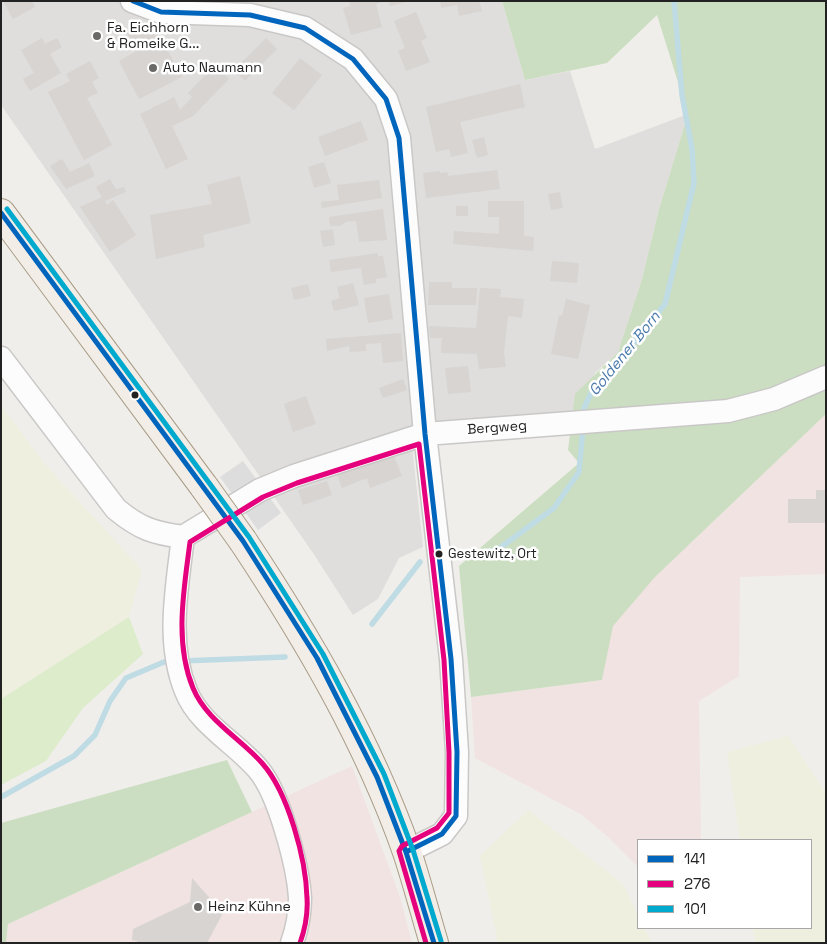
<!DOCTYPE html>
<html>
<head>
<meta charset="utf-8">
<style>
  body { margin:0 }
  #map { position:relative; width:827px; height:944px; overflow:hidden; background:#f0eeeb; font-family:"Space Grotesk",sans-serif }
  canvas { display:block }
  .frame { position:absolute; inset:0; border:2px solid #222; pointer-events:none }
  .legend { position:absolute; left:637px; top:839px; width:175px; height:90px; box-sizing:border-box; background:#fff; border:1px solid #a7a7a7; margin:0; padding:6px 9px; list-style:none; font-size:15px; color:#222 }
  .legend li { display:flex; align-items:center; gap:10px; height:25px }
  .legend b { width:25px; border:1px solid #a7a7a7 }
</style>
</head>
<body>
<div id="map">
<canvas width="827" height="944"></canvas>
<div class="frame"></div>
<ul class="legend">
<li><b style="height:6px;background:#0065bd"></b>141</li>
<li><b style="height:6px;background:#e5007d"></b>276</li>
<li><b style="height:6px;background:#00a9ce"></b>101</li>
</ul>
</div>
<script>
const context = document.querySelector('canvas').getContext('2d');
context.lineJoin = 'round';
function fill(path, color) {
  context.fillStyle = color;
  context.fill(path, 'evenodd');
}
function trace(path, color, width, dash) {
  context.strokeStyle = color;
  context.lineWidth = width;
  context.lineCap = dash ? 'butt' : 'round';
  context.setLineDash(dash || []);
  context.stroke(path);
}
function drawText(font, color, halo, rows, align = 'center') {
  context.font = font + ' "Space Grotesk",sans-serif';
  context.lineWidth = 5;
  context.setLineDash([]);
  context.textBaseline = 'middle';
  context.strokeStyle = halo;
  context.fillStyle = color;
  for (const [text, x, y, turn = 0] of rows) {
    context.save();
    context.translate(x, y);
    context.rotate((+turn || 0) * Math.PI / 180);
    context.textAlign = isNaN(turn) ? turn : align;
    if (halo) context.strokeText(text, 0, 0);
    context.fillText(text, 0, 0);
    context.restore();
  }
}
fill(new Path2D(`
  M1 1H502L525 80 570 71 595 149 688 114 659 209 642 279 618 352 595 373 572 417 410 427 423 547 399 558 378 599 353 615 313 553 1 105Z`), '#dfdedc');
fill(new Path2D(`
  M826 414V574L740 577 739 676 699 701 701 840H638V867L609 838 582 815 475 758 471 697 602 680 612 626 655 577Z
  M352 766 400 897 412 943H6L8 924Z`), '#f1e3e1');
fill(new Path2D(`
  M1 405 44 463 142 570 129 617 1 699Z
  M788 736 826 793V943H755L753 928H811V840H740L727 752Z
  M528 810 623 884 638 915V928H644L652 943H498L480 856Z`), '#efefdf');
fill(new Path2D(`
  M129 617 143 654 83 708 46 761 1 785V699Z`), '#ddeccb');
fill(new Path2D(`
  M502 1H826V414L655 577 613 626 602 680 471 697 459 566 579 463 568 450 575 394 618 352 642 279 659 209 688 114 657 15 607 63 525 80Z
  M227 760 252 812 8 924 6 943H1V823Z`), '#cbdec1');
fill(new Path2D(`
  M243 461 281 513 258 530 220 477Z`), '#dedddd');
trace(new Path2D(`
  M583 418 584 408 592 391 614 368 665 304 694 183 692 149 682 95 674 1
  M463 556 497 550 554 508 579 472 583 427
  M372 624 420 562
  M182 661 285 657
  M1 797 74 756 95 735 110 701 126 678 164 662H172`), '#bfdbe3', 5.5);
fill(new Path2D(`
  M3 1H32L35 7 13 19Z
  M349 1H384L376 4 382 27 351 35 343 8 350 6Z
  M388 1H406V2L390 6Z
  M440 1H479L482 11 459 16 457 5 441 8Z
  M416 12 427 38 421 41 430 62 406 71 398 51 405 48 394 21Z
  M155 27 182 77 139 99 119 61 137 51 125 29Z
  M42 38 45 44 57 38 62 47 50 54 61 73 30 91 23 79 34 73 21 50Z
  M266 38 277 49 245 81 234 70Z
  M300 58 322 75 294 110 272 93Z
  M90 61 99 78 92 82 98 93 87 98 112 145 84 160 48 92 70 81 66 74Z
  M215 65 229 79 193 116 172 126 188 159 166 169 140 114 174 97 180 110 192 97 188 93Z
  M520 84 525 107 460 122 468 153 451 157 449 149 436 152 426 107Z
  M361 121 368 140 325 156 318 137Z
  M484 137 488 155 477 158 472 140Z
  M62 159 70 172 89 163 95 176 66 189 50 166Z
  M324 162 331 183 314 188 308 167Z
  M497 170 500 189 426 198 423 173 440 171V173L447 172 448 176Z
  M240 176 251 223 203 235 205 247 156 259 150 215 212 204 207 185Z
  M110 179 116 189 124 187 126 192 105 201 107 205 113 200 136 235 110 252 80 207 102 197 96 187Z
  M379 180 382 198 322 208 321 202 339 200 337 185Z
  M560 192 563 208 551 210 548 194Z
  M488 201H524V236L534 237 533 251 453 244 454 231 499 234V217H488Z
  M456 206H468V216H456Z
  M383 209 387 240 359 242 356 221 346 222 340 226H330L329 217Z
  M333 229 335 245 323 247 320 231Z
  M378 253V256H383L387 277 376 279V283L364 285 361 268 331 272 329 260Z
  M552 261 579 263 577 283 550 281Z
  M429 282H452V288H477L476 305H428Z
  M353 283 359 305 334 311 331 301 340 298 337 287Z
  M308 284 311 296 294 300 291 288Z
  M480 288 501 289 500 297 524 299 522 318 508 316 504 352 506 367 479 369 477 354 441 353 442 338H430L429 326 476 328Z
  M389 294 393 319 368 323 364 298Z
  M566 299 590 305 578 359 551 354 559 315 562 316Z
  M401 333 403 361 383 363 381 343 366 344V351L350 352 349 346 327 351 326 339Z
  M468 366 471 392 448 394 445 368Z
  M403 379 407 390 383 398 379 388Z
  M306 396 316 424 293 432 284 404Z
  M392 451 402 476 370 488 367 478 342 488 336 472Z
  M327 481 332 495 303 505 298 490Z
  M816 490H826V523H788V499H816Z
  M192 878 223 913 207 943H137V941L132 940 133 929 190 902Z`), '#d7d4d2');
const minor = new Path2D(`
  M132 1 161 12 250 15 305 28 353 59 386 99 399 138 425 434 451 659 457 752 456 816 442 834 406 852
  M1 358 116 509C140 529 154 533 183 537
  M183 537 260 490 294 476 425 434 728 411 774 399 826 377
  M183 537C177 588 166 642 186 691 199 724 236 743 258 769 279 793 298 866 300 898 300 913 297 929 292 943`);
const major = new Path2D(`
  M1 213 205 488
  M243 541C308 639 368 741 407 852 417 882 425 913 434 943`);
trace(minor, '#c9c8c7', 25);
trace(major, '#a79c86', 30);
trace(minor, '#fdfcfc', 22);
trace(major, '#f3ede7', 28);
const majorBridge = new Path2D(`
  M205 488 243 541`);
trace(majorBridge, '#a79c86', 30, []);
trace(majorBridge, '#f3ede7', 28);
trace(new Path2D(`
  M133 1 161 12 250 15 305 28 353 59 386 99 399 138 425 434 451 659 457 752 456 816 442 834 406 852
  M1 213 243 541 317 658 377 777 406 852 434 943`), '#0065bd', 5);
trace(new Path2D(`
  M300 943C305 929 308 913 307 898 306 859 288 792 262 763 240 738 206 720 193 688 174 642 184 589 190 542L263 497 297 483 419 444 444 660 449 752V813L437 828 402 846 399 851 426 943`), '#e5007d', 5);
trace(new Path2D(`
  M7 209 249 537 323 654 384 774 413 850 441 941`), '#00a9ce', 5);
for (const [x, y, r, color] of [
  [97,36,5,"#6a6968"],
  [153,68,5,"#6a6968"],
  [135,395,4.5,"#222"],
  [439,554,4.5,"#222"],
  [198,907,5,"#6a6968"]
]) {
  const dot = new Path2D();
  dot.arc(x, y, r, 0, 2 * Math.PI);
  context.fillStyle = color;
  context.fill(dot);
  trace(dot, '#fff', 2);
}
drawText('13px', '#222', '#fff', [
  ["Gestewitz, Ort",448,554]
], 'left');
drawText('14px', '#222', '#fff', [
  ["Fa. Eichhorn",107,28],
  ["& Romeike G...",107,44],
  ["Auto Naumann",163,68],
  ["Heinz Kühne",208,907]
], 'left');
drawText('14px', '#222', '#fff', [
  ["Bergweg",497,428,-4]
]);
drawText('italic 15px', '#4a7aab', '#fff', [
  ["Goldener Born",625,354,-51]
]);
</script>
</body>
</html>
